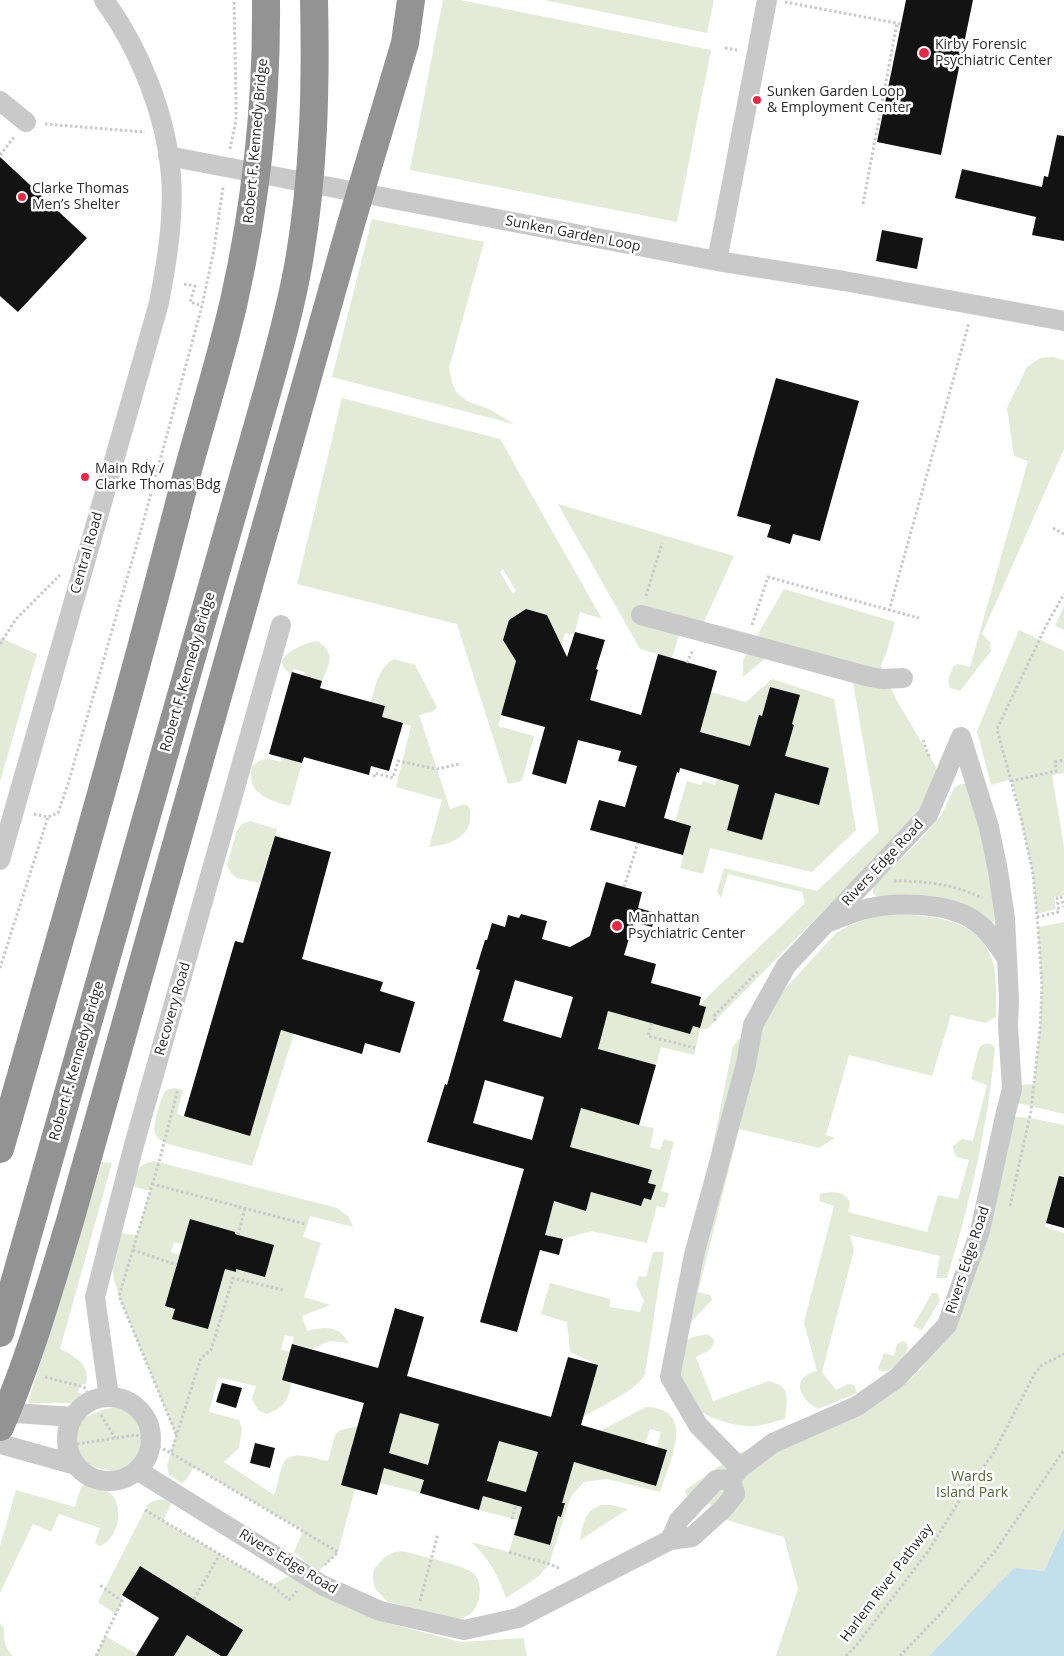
<!DOCTYPE html>
<html>
<head>
<meta charset="utf-8">
<style>
  body { margin:0 }
  canvas { display:block; background:#fff }
</style>
</head>
<body>
<canvas width="1064" height="1656"></canvas>
<script>
const context = document.querySelector('canvas').getContext('2d');
context.lineJoin = 'round';
function fill(path, color) {
  context.fillStyle = color;
  context.fill(path, 'evenodd');
}
function trace(path, color, width, dash) {
  context.strokeStyle = color;
  context.lineWidth = width;
  context.lineCap = dash ? 'butt' : 'round';
  context.setLineDash(dash || []);
  context.stroke(path);
}
function drawText(font, color, halo, rows, align = 'center') {
  context.font = font + ' "Open Sans",sans-serif';
  context.lineWidth = 5;
  context.setLineDash([]);
  context.textBaseline = 'middle';
  context.strokeStyle = halo;
  context.fillStyle = color;
  for (const [text, x, y, turn = 0] of rows) {
    context.save();
    context.translate(x, y);
    context.rotate((+turn || 0) * Math.PI / 180);
    context.textAlign = isNaN(turn) ? turn : align;
    if (halo) context.strokeText(text, 0, 0);
    context.fillText(text, 0, 0);
    context.restore();
  }
}
fill(new Path2D(`
  M443 0H460L711 50 677 222 410 170Z
  M544 0H714L707 33Z
  M372 219 484 242 449 368 452 383 457 393 467 401 489 409 514 424 332 377Z
  M1053 357 1064 360V449L982 634 990 642 991 651 960 691 950 688 948 680 953 667 958 664 970 667 1028 461 1014 456 1007 408 1027 367 1040 358Z
  M342 398 500 439 602 619 580 612 574 635 565 633 553 679 512 675 498 726 534 736 522 781 508 784 457 624 297 584ZM503 569 516 591 513 594 500 572ZM526 609 546 615 556 633 550 653 532 662 514 657 503 640 509 620Z
  M558 504 734 556 702 626 683 622 672 658 640 649Z
  M784 589 895 622 887 651 881 665 896 699 937 769 932 795 915 818 715 1021 707 1029H700L694 1055 661 1047 656 1065 611 1052 595 1057 608 1011 690 1034 693 1026 700 1028 706 1007 699 1005 805 903 802 892 728 874 721 898 717 892 724 868 817 891 879 832 853 683 767 657 743 677V660Z
  M1064 606V630L1055 626Z
  M1019 630 1064 651V773L1052 775 1064 847V895L1054 897 1056 909 1037 914 1033 874 1012 779 991 785 977 731Z
  M0 638 37 654 0 782Z
  M317 641C336 653 330 663 322 681L304 676 305 672 294 669 292 674C265 660 302 643 317 641Z
  M394 659 415 665 437 707 434 711 419 715 450 809 465 804 469 807C477 835 451 845 429 847L442 800 396 787 411 726 382 717 385 706 371 702C376 685 378 668 394 659Z
  M772 679 834 699 856 830 812 872 710 848 703 874 680 868 691 826 675 821 687 781 701 785 703 781 715 785 717 779 739 785 761 839 775 793 819 805 829 768 785 756 794 725 792 724 800 695 770 687 762 716 760 715 750 746 691 729 711 692 746 702Z
  M282 757 302 763 290 806C268 800 246 794 252 766 264 757 267 758 280 762Z
  M960 784H967L973 791 997 919 992 923 877 897 873 893V887L921 839 942 814 954 788Z
  M250 821 277 829 260 883 237 878 231 873 227 865 237 830 242 824Z
  M901 914C940 917 983 920 994 966 997 980 996 1003 996 1017L985 1023 951 1015 932 1076 849 1055 826 1135 835 1138 819 1148 739 1129 698 1292 710 1295 712 1300 690 1323 689 1263 733 1046 836 933C858 920 875 915 901 914Z
  M1064 922V1114L1010 1101 1013 1085 1034 1084 1040 1029 1042 986 1038 927Z
  M281 1030 294 1034 252 1166 168 1144C152 1138 153 1128 157 1114 159 1106 161 1098 166 1090L174 1088 183 1090 177 1114 250 1135Z
  M988 1043 995 1047C988 1126 970 1203 947 1278H936L940 1256 850 1235 854 1250 822 1372 836 1390 848 1384 854 1385 857 1393 818 1409C807 1403 792 1388 805 1376 808 1374 813 1372 817 1371L804 1322 834 1206 819 1201 820 1194C827 1191 844 1191 848 1199 851 1203 849 1208 848 1212L927 1232 938 1195 958 1199 969 1160 957 1157 954 1152 953 1146 962 1139 973 1141 987 1085 971 1079 979 1048 982 1045Z
  M583 1100 639 1125 654 1128 650 1147 660 1150 664 1139 674 1142 661 1191 669 1193 665 1208 657 1206 647 1243 591 1231 542 1245 559 1183 586 1210 591 1192 641 1206 644 1198 652 1200 656 1185 648 1183 651 1170 570 1147Z
  M1008 1116 1030 1118 1064 1125V1176L1060 1175 1045 1227 1064 1233V1528L1044 1571 1014 1569 929 1656H776L798 1589 784 1537 720 1518 718 1507 687 1497 685 1490 739 1453 882 1398 907 1382 920 1370 928 1358Z
  M154 1161 337 1208 349 1217 353 1227 310 1216 303 1237 321 1243 304 1297 330 1305 302 1316 307 1331C325 1326 340 1325 349 1344 333 1339 327 1341 313 1349L292 1344 294 1337 285 1335 281 1349 290 1352C292 1377 296 1405 267 1414L258 1410 252 1399 256 1386 218 1377 209 1412 239 1420 242 1429 239 1448 224 1462 274 1495C278 1485 279 1473 283 1464 290 1448 316 1459 328 1461L335 1435 340 1430 358 1426 341 1485 355 1489 338 1552 318 1572 294 1552 303 1531 194 1467 187 1479 182 1483 169 1475 167 1465 176 1435 119 1296 114 1279 112 1265 120 1233 137 1235 150 1191 132 1186C136 1172 138 1164 154 1161ZM190 1219 235 1232 236 1269 235 1272 225 1269 208 1329 172 1319 175 1309 180 1255 171 1252 174 1242 183 1244Z
  M102 1162 112 1163 60 1349C75 1356 91 1365 86 1384H80L78 1393 82 1394 75 1401 70 1403H28Z
  M653 1252H664L645 1374C639 1389 598 1408 583 1417L598 1365 570 1352 567 1322 541 1314 550 1283 610 1299V1307L640 1312 644 1301 636 1284 639 1276 646 1277Z
  M932 1293H937L940 1300 922 1330 913 1326Z
  M707 1334 714 1339C715 1350 705 1352 696 1357L713 1401 769 1381 780 1385 785 1390 787 1399 785 1419C773 1422 760 1427 747 1426 725 1425 706 1415 688 1405L677 1374 686 1340 693 1337Z
  M904 1341C916 1351 896 1364 889 1371H880L878 1368 884 1353 894 1356 897 1344Z
  M115 1407C128 1408 140 1414 144 1428 145 1433 144 1438 143 1443 140 1471 122 1474 99 1468 94 1467 88 1467 84 1465 78 1462 76 1456 74 1450 65 1421 92 1412 115 1407Z
  M646 1407C698 1408 669 1464 660 1492L607 1479 584 1482 571 1496 549 1564 539 1576 506 1598C498 1575 489 1558 471 1542L509 1552 514 1535 550 1544 574 1462 656 1485 666 1450 657 1447 661 1432 650 1429 645 1444 600 1431Z
  M400 1413 439 1424 420 1493 380 1483 384 1468 397 1472 389 1453Z
  M489 1438 538 1452 518 1520 479 1510 492 1466Z
  M85 1484C94 1486 105 1488 111 1494 125 1508 118 1540 100 1546L95 1543 100 1528 59 1514 51 1532 33 1524 0 1593V1546L16 1490 75 1507 81 1487Z
  M166 1499 172 1502 163 1521 272 1585 289 1576 376 1620 461 1642 523 1638 527 1656H227L243 1630 140 1566 122 1595V1601L116 1614 98 1602 148 1504 156 1500Z
  M602 1505H611L628 1509 580 1540C584 1523 583 1511 602 1505Z
  M403 1551C418 1556 462 1564 473 1573 481 1580 481 1592 478 1602 474 1613 467 1618 455 1620L388 1602 381 1595 375 1588 373 1578 374 1569 386 1556 395 1552Z
  M0 1624 4 1627C3 1638 4 1647 13 1656H0Z
  M187 1635 221 1656H174Z
  M105 1636 137 1654 136 1656H96Z`), '#e3ead8');
fill(new Path2D(`
  M1064 1528V1656H929L1014 1568 1044 1571Z`), '#c3dfeb');
fill(new Path2D(`
  M906 0H973L941 155 877 142Z
  M1057 135 1064 136V241L1032 235 1036 217 955 198 962 169 1042 187 1044 176 1048 177Z
  M0 157 87 238 18 312 0 296Z
  M882 230 923 238 917 269 876 261Z
  M776 378 859 401 820 541 793 534 790 544 767 537 771 525 737 516Z
  M526 609 547 615 567 657 575 632 605 640 596 669 598 670 590 700 641 715 658 654 700 666 717 671 700 732 750 746 759 715 762 716 770 687 800 695 792 724 794 725 785 756 829 768 819 805 775 793 762 840 727 830 739 785 680 768 679 773 677 772 664 818 691 826 683 855 590 830 599 800 625 807 637 766 618 761 621 751 578 740 566 784 532 774 545 727 501 715 516 661 503 640 509 620Z
  M292 672 322 681 320 688 385 706 382 717 403 723 389 771 371 766 369 775 304 757 302 763 269 754Z
  M275 836 331 852 302 959 383 982 380 991 415 1002 400 1053 365 1043 362 1054 281 1030 250 1136 184 1116 235 941 243 943Z
  M606 882 642 892 638 908 656 913 652 927 634 922 624 955 656 964 651 983 701 997 699 1005 706 1007 700 1028 693 1026 690 1034 608 1011 598 1049 656 1065 639 1125 581 1108 570 1147 652 1170 648 1183 656 1185 651 1200 644 1198 641 1206 591 1192 586 1211 554 1201 545 1235 563 1239 559 1255 540 1250 517 1332 480 1322 524 1169 427 1142 445 1084 447 1085 480 970 476 969 485 940H487L492 923 505 927 508 915 519 918 521 914 547 921 542 939 570 947 590 936ZM515 980 573 997 561 1038 503 1021ZM485 1080 544 1097 532 1140 473 1123Z
  M1059 1176 1064 1177V1228L1046 1223Z
  M190 1219 235 1232V1234L274 1245 265 1277 236 1269V1272L225 1269 208 1329 172 1319 175 1309 165 1306Z
  M395 1308 424 1317 407 1376 551 1417 568 1357 598 1365 581 1425 667 1450 656 1486 574 1462 562 1503H565L561 1517 558 1516 550 1545 514 1535 522 1507 483 1496 479 1510 420 1493 424 1480 384 1468 377 1495 341 1485 364 1403 282 1380 292 1344 378 1368ZM400 1413 439 1424 428 1465 389 1453ZM499 1441 538 1452 526 1492 487 1481Z
  M222 1383 242 1388 236 1408 216 1402Z
  M255 1443 275 1448 270 1468 250 1463Z
  M140 1566 243 1630 227 1656H221L187 1635 174 1656H136L159 1618 122 1595Z`), '#131313');
trace(new Path2D(`
  M785 2 901 24
  M965 40 1009 47
  M725 48 737 50
  M45 124 145 132
  M230 149 236 120V99L234 0
  M0 155 15 136
  M863 204 897 23
  M184 284 195 286 190 302 202 306
  M1053 528 1064 534
  M646 596 662 543
  M889 611 969 323
  M752 625 768 577 919 618
  M0 644 16 619 60 575
  M687 663 693 649
  M923 740 930 759
  M374 777 375 773 393 778 398 761 437 769 459 764
  M1011 781 1056 771 1055 762 1064 760
  M34 814 48 817 58 813 68 784 144 519 202 306 214 249 223 187
  M894 881C925 881 954 884 982 898
  M624 887 638 843
  M1037 917 1059 912 1057 898 1061 897 1064 907
  M0 968 48 817
  M715 1021 714 1016 759 970
  M652 1023 648 1036 695 1048
  M152 1184 305 1224
  M1010 1206 1031 1111 1040 1029 1042 986 1038 927 1033 874 1021 818 997 729 1047 624 1064 594
  M238 1235 245 1208
  M133 1250 177 1265
  M283 1290 233 1278 211 1350 201 1358 171 1453 338 1552 325 1565
  M45 1377 84 1387 87 1392
  M101 1415 115 1438
  M176 1434 119 1296 159 1162 178 1089
  M77 1444 136 1435 171 1453
  M145 1510 272 1585 289 1600 297 1591
  M512 1519 516 1505
  M509 1552 549 1564 561 1569
  M194 1599 220 1554
  M420 1601 438 1534
  M96 1656 122 1601 98 1584
  M846 1656 855 1647 929 1550 964 1493 993 1454 1035 1373 1042 1365 1064 1354
  M900 1656 942 1612 996 1550 1064 1450`), '#c9c9c9', 3, [2.5, 2.5]);
trace(new Path2D(`
  M0 101 26 122
  M168 156 717 261 844 281 1064 321
  M717 261 767 0
  M641 615 870 677 882 679 903 678
  M0 860 159 303C167 261 174 218 171 175 166 115 140 49 104 0
  M67 1439a42 42 0 1 1 84 0a42 42 0 1 1-84 0Z
  M109 1397 95 1297 134 1145 281 625
  M0 1412 73 1417
  M0 1444 76 1465
  M740 1468 698 1425 670 1377 694 1255 746 1064 753 1025 786 966 826 923
  M137 1470 322 1585 380 1611 464 1630 518 1618 670 1540 692 1537 724 1508 735 1494 731 1479
  M731 1479 740 1468 773 1443 857 1406 897 1378 947 1325 980 1231 1006 1112 1012 1089 1008 1026 1009 999 1005 918 998 871 989 827 961 737 928 815 826 923C838 919 850 913 862 910 893 901 948 902 975 921 989 931 998 945 1007 959
  M670 1540 679 1520 716 1480 731 1479`), '#c9c9c9', 20);
trace(new Path2D(`
  M0 1149C62 932 125 715 181 496 198 431 219 366 234 301 256 203 267 101 266 0
  M0 1333 270 382C281 342 292 302 299 261 314 174 316 87 314 0
  M0 1427C29 1361 49 1290 70 1221L350 227 405 43 411 0`), '#939393', 28);
for (const [x, y, r, color] of [
  [924,53,6,"#e82946"],
  [757,100,5,"#e82946"],
  [22,197,5,"#e82946"],
  [85,477,5,"#e82946"],
  [617,926,6,"#e82946"]
]) {
  const dot = new Path2D();
  dot.arc(x, y, r, 0, 2 * Math.PI);
  context.fillStyle = color;
  context.fill(dot);
  trace(dot, '#fff', 2);
}
drawText('14px', '#2c2c2c', '#fff', [
  ["Kirby Forensic",935,45],
  ["Psychiatric Center",935,61],
  ["Sunken Garden Loop",767,92],
  ["& Employment Center",767,108],
  ["Clarke Thomas",32,189],
  ["Men’s Shelter",32,205],
  ["Main Rdy /",95,469],
  ["Clarke Thomas Bdg",95,485],
  ["Manhattan",628,918],
  ["Psychiatric Center",628,934]
], 'left');
drawText('14px', '#2c2c2c', '#fff', [
  ["Robert F. Kennedy Bridge",256,141,-85],
  ["Sunken Garden Loop",573,234,11],
  ["Central Road",87,553,-74],
  ["Robert F. Kennedy Bridge",188,672,-74],
  ["Rivers Edge Road",883,863,-47],
  ["Recovery Road",173,1009,-74],
  ["Robert F. Kennedy Bridge",77,1061,-74],
  ["Rivers Edge Road",968,1260,-72],
  ["Rivers Edge Road",288,1562,31],
  ["Harlem River Pathway",887,1583,-53]
]);
drawText('14px', '#526739', '#fff', [
  ["Wards",972,1477],
  ["Island Park",972,1493]
]);
</script>
</body>
</html>
